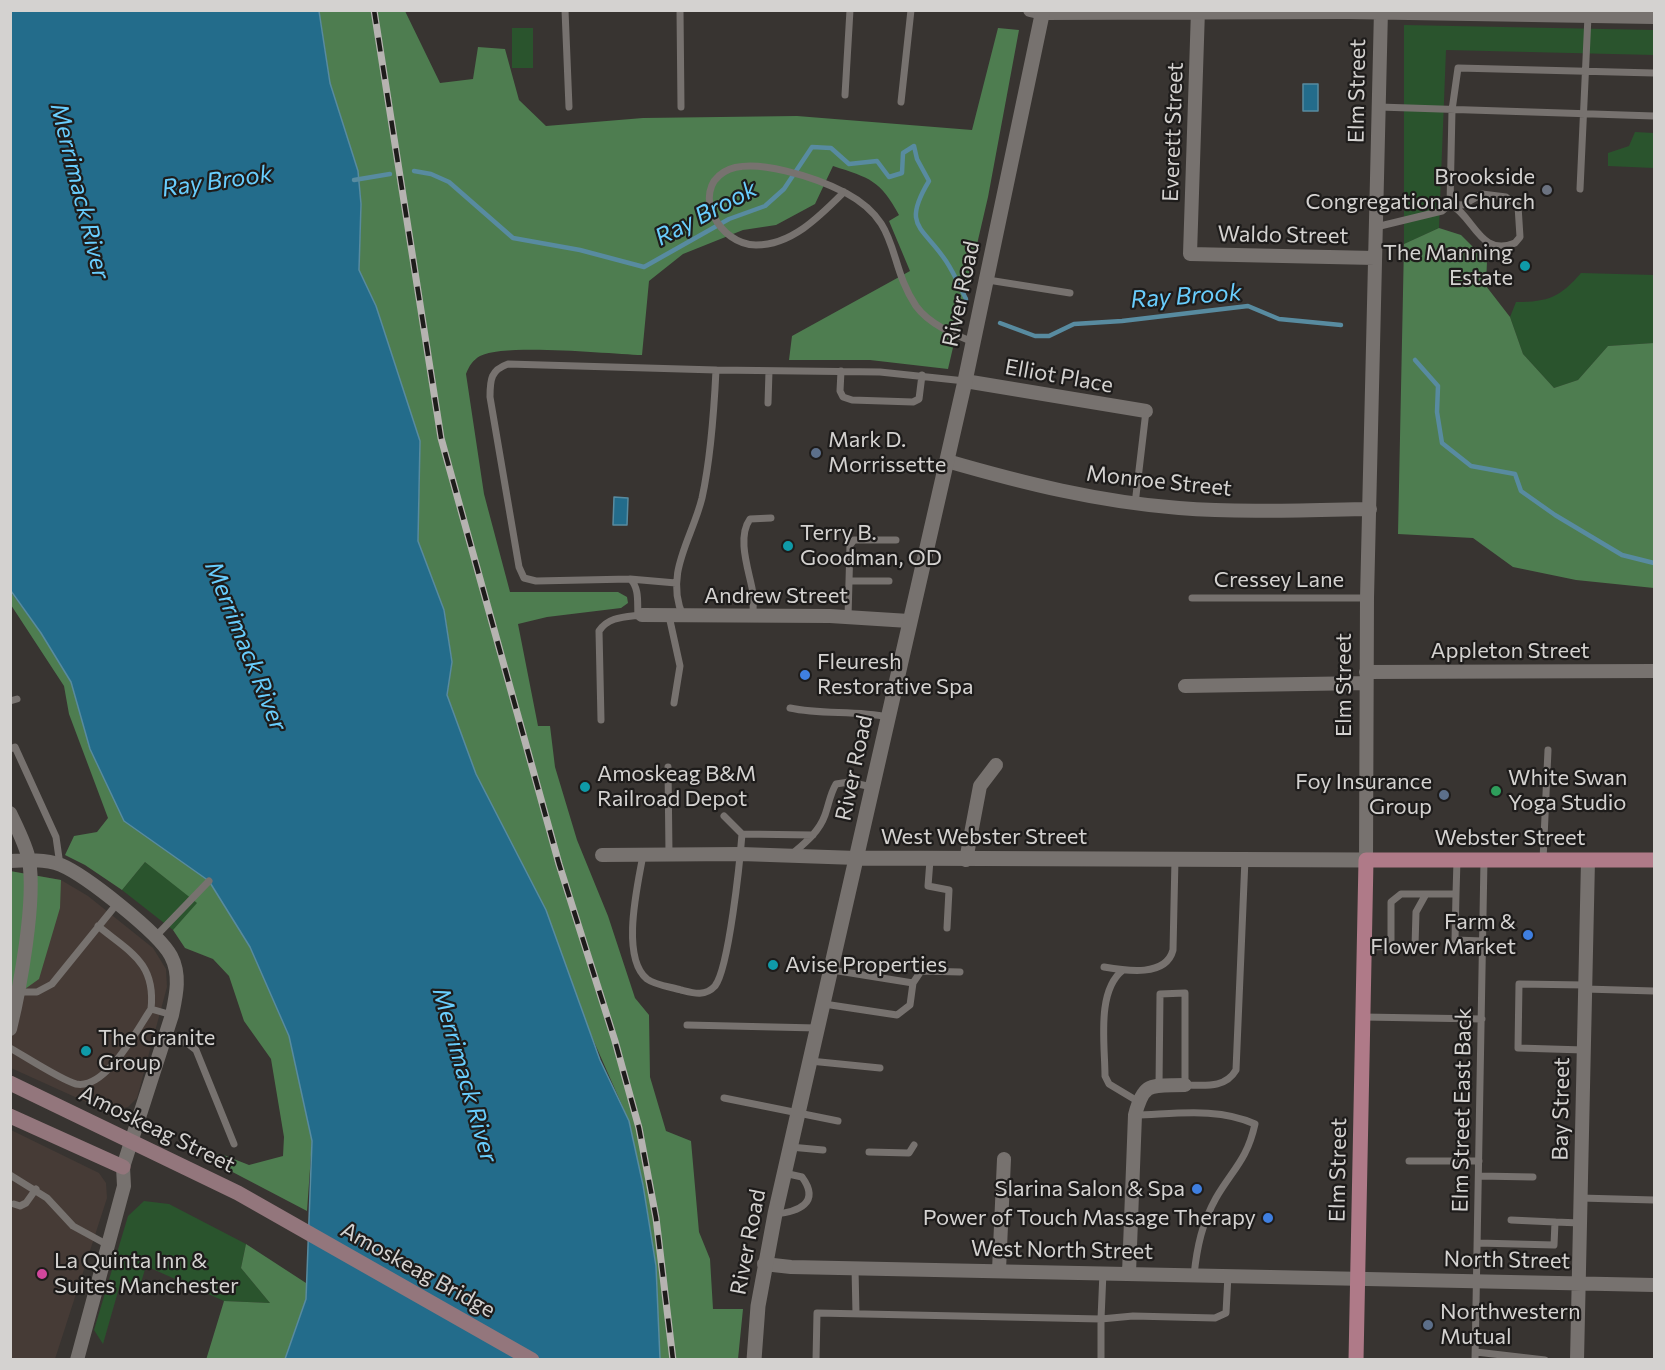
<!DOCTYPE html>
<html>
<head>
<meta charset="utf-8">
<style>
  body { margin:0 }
  #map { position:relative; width:1665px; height:1370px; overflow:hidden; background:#383431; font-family:Commissioner,sans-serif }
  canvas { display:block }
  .frame { position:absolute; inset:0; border:12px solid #d4d2d0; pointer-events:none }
</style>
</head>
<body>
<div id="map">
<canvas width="1665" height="1370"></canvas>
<div class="frame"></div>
</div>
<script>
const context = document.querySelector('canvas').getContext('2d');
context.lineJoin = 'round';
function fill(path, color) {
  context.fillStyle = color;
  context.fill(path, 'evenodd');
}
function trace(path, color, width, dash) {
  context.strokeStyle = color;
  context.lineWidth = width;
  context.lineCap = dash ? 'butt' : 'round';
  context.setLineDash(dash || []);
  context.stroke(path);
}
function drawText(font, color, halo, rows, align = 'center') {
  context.font = font + ' Commissioner,sans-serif';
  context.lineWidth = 4.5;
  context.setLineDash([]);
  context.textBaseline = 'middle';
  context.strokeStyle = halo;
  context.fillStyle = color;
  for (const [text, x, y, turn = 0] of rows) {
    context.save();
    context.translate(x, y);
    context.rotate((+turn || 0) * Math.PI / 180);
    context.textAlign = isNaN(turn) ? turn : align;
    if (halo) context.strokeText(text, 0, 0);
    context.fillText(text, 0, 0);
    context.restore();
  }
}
fill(new Path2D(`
  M10 871 61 880 88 896 153 948 166 969 167 987 137 1098 128 1107 106 1111 11 1068Z
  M11 1130 99 1173 106 1183 107 1198 55 1359 11 1360Z`), '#463b36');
fill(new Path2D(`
  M1404 25 1654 30V55L1446 50 1439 228 1404 244Z
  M512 28H533V68H512Z
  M1635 132 1654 133V168L1608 166V153L1629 146Z
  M1581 273 1654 275V343L1608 346 1578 380 1554 388 1523 354 1510 317 1516 302C1549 302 1560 297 1581 273Z
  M145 862 198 903 173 930 122 890Z
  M144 1201 169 1204 246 1244 241 1268 270 1303 224 1301 146 1266 140 1286 121 1281 103 1344 94 1330 128 1216Z`), '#2a542d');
fill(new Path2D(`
  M319 11H405L440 83 473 79 478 47 505 49 519 100 546 126 643 118 797 116 972 130 998 28 1019 30 988 197 948 369 870 360H789L792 336 910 271 889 221 899 215C880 180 870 178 833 166L815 204 776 225 743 230 683 254 649 281 642 355C610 354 505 343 480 356 473 360 469 366 466 374L484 494 510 592H618L627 597 628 603 621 608 547 617 518 624 538 726H550L555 767 577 840 608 916 635 998 649 1015 650 1077 666 1131 691 1141 699 1232 710 1259 713 1309H743L738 1359H660L656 1266 643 1185 629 1121 476 774 447 695 452 662 444 610 418 541 420 441 376 306 359 270 361 204 358 171 330 83Z
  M1439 228 1461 235 1487 261 1486 286 1510 317 1523 354 1554 388 1578 380 1608 346 1654 343V588L1576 580 1513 567 1473 538 1398 534 1404 244Z
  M10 591 41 633 71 682 90 749 209 881 250 947 289 1036 312 1141 307 1211 202 1156 221 1154 249 1165 283 1156 284 1137 271 1059 244 1021 229 976 213 959 185 948 173 930 197 903 145 862 122 890 85 865 65 855 74 836 97 832 108 818 69 714 64 686 11 605Z
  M10 871 61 880 60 908 39 979 11 999Z
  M246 1244 306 1283V1299L285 1359 206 1360 224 1301 270 1303 241 1268Z`), '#4e7d50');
const water = new Path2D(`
  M10 11H319L330 83 358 171 361 204 359 270 376 306 420 441 418 541 444 610 452 662 447 695 476 774 546 910 600 1060 629 1121 643 1185 656 1266 660 1359H285L306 1299 312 1141 289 1036 250 947 209 881 124 821 90 749 71 682 41 633 11 591Z
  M1303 84H1318V111H1303Z
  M614 497 628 498 627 525H613Z`);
fill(water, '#236c8b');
trace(water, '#588ba0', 1.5);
trace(new Path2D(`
  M414 171 431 174 449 182 513 238 580 250 644 267 729 219 765 206 784 189 812 147 831 148 849 164 877 161 889 177 902 173 903 153 914 146 917 159 929 181C901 227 923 226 946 261 954 273 960 287 966 299
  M354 180 390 174
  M1000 323 1035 336H1049L1074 324 1122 321 1248 306 1279 319 1341 325
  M1415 360 1438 386 1437 412 1442 443 1471 466 1515 474 1521 491 1555 515 1622 555 1654 563`), '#588ba0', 4.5);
trace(new Path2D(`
  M565 10 569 107
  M680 10 681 107
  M845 95 850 10
  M901 102 911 10
  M1379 107 1654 116
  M1580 189 1588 16
  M844 192C820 216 792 245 756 245 719 245 691 192 724 172 752 155 819 179 846 193 902 223 886 261 916 306 929 324 953 334 973 342
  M1482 194 1506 197 1518 206 1520 237 1515 243C1480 258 1474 216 1450 204L1463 205Z
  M1376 227 1442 211 1450 204 1452 110 1458 68 1654 73
  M988 280 1070 293
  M716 370 880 372 965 381
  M841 371 840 391 843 397 852 400 913 402 919 399 922 375
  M768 403 769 371
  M1135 504 1146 411
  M630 579 676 583
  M849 581H889
  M1192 598H1367
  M638 616C637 604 640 588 630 579L536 581 524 578 519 567 490 397C490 379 491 370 508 364L716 370C714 412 711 457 702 498 692 539 664 573 683 616
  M669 616 680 666 674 703
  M753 616C753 607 754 597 752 588 748 568 737 537 750 519L771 518
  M848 617 850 545 854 540H896
  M10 701 17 699
  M790 708C822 715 855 710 888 717
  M601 720 599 631C608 617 624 617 640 615
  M10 749 15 747 56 837 60 865
  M668 767 669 854
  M724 816 742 834
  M792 854C805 843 819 832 825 815 829 804 830 794 836 784L849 782 872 787
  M643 855C638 884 620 957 647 979 655 985 671 987 681 990 693 993 705 997 715 986 729 968 740 860 742 834L813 835
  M930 860 928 886 949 890 947 928
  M1543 860 1548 750
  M1456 894 1455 940 1483 941
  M98 926C130 952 156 963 151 1009
  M156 936 209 881
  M1391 946V902L1401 894H1426
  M1364 947 1415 946 1416 912 1426 894H1456L1457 860
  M1104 967C1127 971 1166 977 1173 950L1175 859
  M1123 970C1096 991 1105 1045 1105 1076L1109 1084 1139 1102
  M913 983 921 971 960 972
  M1585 989 1654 991
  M18 992H37L52 984 116 905
  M824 1004 897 1015 910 1005 913 983 832 970
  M1363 1017 1482 1019
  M687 1025 817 1028
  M166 1037 187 1043 196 1050 234 1144
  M10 1048C26 1057 61 1080 76 1084 106 1090 136 1031 151 1009L172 1015
  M1584 1050 1518 1048 1519 984 1585 985
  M810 1061 880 1068
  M1159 1086 1160 994 1185 993V1085C1204 1085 1225 1089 1236 1070L1245 859
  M724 1098 838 1121
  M1135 1115C1175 1114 1218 1107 1255 1124 1247 1160 1233 1169 1216 1198 1202 1223 1197 1247 1194 1275
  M790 1147 823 1150
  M869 1152 909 1153 914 1145
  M1409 1161H1479
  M10 1175 47 1198 73 1226 106 1244
  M1479 1176 1533 1177
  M1580 1198 1654 1200
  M14 1204 20 1206 26 1203 36 1189
  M775 1214C798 1212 821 1203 802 1177L784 1173
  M1511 1220 1555 1222
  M1478 1243 1554 1245 1555 1222 1580 1223
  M855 1268 856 1314
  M1476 1352 1545 1360
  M816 1360 817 1313 1101 1319 1103 1272
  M1101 1360V1319L1133 1316 1215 1318 1226 1313 1228 1275
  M1475 1360 1484 860`), '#77726f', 7);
trace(new Path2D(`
  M1030 10 1043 13 1348 12 1654 17
  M1198 10 1190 254 1375 258
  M965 381 1146 411
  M947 461C1023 483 1099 502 1179 508 1242 513 1307 510 1370 509
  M642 615 830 616 909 621
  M1366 672 1654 671
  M1185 686 1366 683
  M10 813C17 828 26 845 29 860 36 901 20 988 10 1029
  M602 855 741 854 857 858
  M966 860 980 786 996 765
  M1366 860 1367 598 1381 10
  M10 861C27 860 45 859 61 865 85 875 159 933 171 956 181 975 176 996 172 1015L123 1167 124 1186 77 1360
  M764 1264 791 1267 1654 1285
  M999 1270 1004 1159
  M1129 1273 1135 1115C1144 1080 1152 1086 1185 1085
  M1577 1360 1588 860`), '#77726f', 14);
trace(new Path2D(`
  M857 858 1366 860
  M754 1360 758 1306 775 1214 965 381 1043 10`), '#77726f', 15);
trace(new Path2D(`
  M10 1083 238 1193 532 1360
  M10 1116 123 1167`), '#93767c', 15);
trace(new Path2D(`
  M1356 1360 1366 860H1654`), '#af7a88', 15);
const rail = new Path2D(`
  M374 10 441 438 559 864 615 1041 639 1128 656 1218 673 1360`);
trace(rail, '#b6b3b1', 7);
trace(rail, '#1e1c1b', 4.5, [14]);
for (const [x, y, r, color] of [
  [1547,190,6,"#6b7280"],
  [1525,266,6,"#0f9aa8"],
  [816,453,6,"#5c6f8a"],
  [788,546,6,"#0f9aa8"],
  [805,675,6,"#3f7fe0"],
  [585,787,6,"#0f9aa8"],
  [1496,791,6,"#2e9e5b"],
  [1444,795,6,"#5c6f8a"],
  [1528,935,6,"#3f7fe0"],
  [773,965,6,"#0f9aa8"],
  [86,1051,6,"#0f9aa8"],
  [1197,1189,6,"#3f7fe0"],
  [1268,1218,6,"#3f7fe0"],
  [42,1274,6,"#d1479c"],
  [1428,1325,6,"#5c6f8a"]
]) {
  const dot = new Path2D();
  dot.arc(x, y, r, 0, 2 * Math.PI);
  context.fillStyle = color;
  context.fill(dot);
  trace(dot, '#1e1c1b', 2);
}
drawText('22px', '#d4d2d0', '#1e1c1b', [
  ["Elm Street",1357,91,-89],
  ["Everett Street",1173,132,-88],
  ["Waldo Street",1283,235,1],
  ["River Road",961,294,-78],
  ["Elliot Place",1059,376,10],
  ["Monroe Street",1159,481,6],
  ["Cressey Lane",1279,580],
  ["Andrew Street",776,596],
  ["Appleton Street",1510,651],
  ["Elm Street",1344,685,-90],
  ["River Road",854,768,-78],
  ["West Webster Street",984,837],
  ["Webster Street",1510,838],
  ["Bay Street",1561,1109,-89],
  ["Elm Street East Back",1462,1110,-89],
  ["Amoskeag Street",157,1129,26],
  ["Elm Street",1338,1170,-89],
  ["River Road",748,1242,-79],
  ["West North Street",1062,1250,1],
  ["North Street",1507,1260,1],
  ["Amoskeag Bridge",418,1270,29]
]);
drawText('22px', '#d4d2d0', '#1e1c1b', [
  ["Brookside",1535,177,"right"],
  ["Congregational Church",1535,202,"right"],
  ["The Manning",1513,253,"right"],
  ["Estate",1513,278,"right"],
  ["Mark D.",828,440],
  ["Morrissette",828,465],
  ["Terry B.",800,533],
  ["Goodman, OD",800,558],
  ["Fleuresh",817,662],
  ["Restorative Spa",817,687],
  ["Amoskeag B&M",597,774],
  ["Railroad Depot",597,799],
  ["White Swan",1508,778],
  ["Yoga Studio",1508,803],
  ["Foy Insurance",1432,782,"right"],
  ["Group",1432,807,"right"],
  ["Farm &",1516,922,"right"],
  ["Flower Market",1516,947,"right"],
  ["Avise Properties",785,965],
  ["The Granite",98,1038],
  ["Group",98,1063],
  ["Slarina Salon & Spa",1185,1189,"right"],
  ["Power of Touch Massage Therapy",1256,1218,"right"],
  ["La Quinta Inn &",54,1261],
  ["Suites Manchester",54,1286],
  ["Northwestern",1440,1312],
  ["Mutual",1440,1337]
], 'left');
drawText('italic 24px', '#69cefe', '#1e1c1b', [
  ["Ray Brook",217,181,-8],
  ["Merrimack River",80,191,76],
  ["Ray Brook",706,213,-28],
  ["Ray Brook",1186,296,-4],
  ["Merrimack River",246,646,68],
  ["Merrimack River",465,1075,74]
]);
</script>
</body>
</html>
